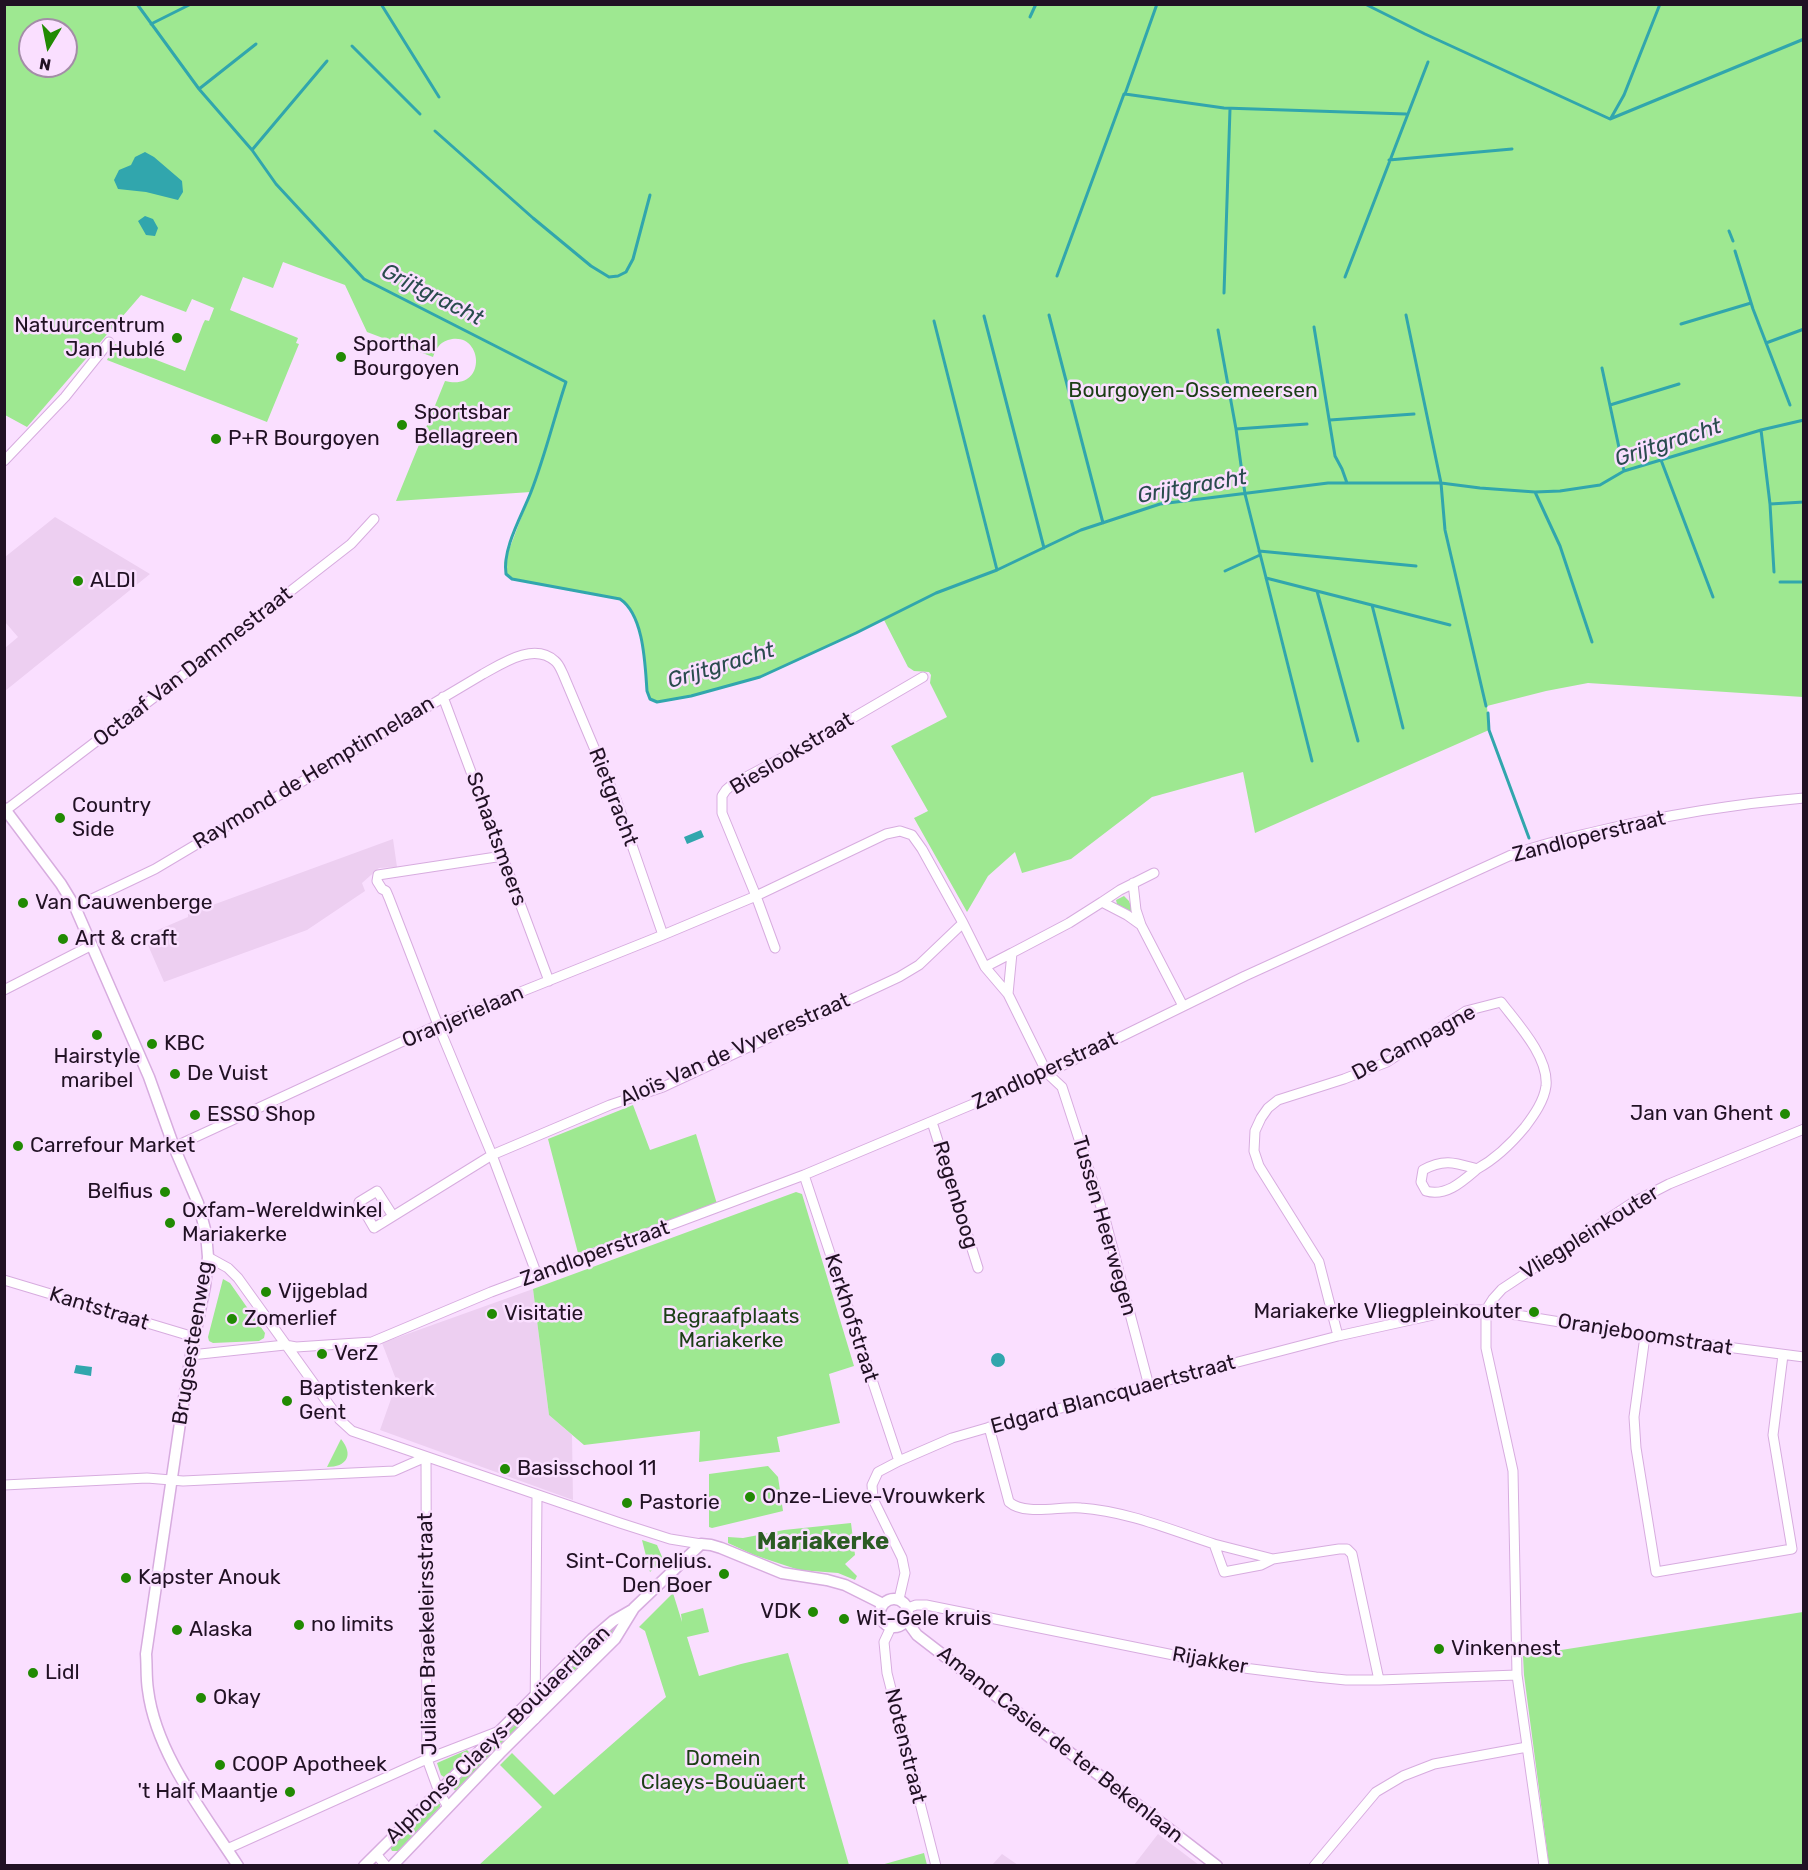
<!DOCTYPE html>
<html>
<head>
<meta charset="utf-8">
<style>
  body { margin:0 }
  #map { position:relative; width:1808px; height:1870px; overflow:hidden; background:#fadfff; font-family:Rubik,sans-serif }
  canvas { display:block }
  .frame { position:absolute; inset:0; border:6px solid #211124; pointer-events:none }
  .north { position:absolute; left:18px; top:18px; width:60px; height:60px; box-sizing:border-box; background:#fadfff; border:2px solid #a38da7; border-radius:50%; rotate:190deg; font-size:16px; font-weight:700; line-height:24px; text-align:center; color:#211124 }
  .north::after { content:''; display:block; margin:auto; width:21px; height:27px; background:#218a03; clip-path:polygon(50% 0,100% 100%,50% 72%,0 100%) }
</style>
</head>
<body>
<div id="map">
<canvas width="1808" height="1870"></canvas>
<div class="frame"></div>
<div class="north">N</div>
</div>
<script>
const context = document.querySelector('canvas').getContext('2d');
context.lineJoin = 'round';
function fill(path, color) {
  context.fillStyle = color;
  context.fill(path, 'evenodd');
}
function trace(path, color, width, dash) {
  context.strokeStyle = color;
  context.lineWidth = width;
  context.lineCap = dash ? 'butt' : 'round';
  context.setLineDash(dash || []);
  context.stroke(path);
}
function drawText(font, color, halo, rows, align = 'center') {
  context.font = font + ' Rubik,sans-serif';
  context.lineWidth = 5;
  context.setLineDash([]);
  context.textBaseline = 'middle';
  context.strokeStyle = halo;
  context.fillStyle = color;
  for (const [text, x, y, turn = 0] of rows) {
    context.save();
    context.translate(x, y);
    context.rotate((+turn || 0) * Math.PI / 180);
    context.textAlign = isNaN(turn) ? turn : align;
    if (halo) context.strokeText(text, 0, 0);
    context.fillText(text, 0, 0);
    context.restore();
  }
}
fill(new Path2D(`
  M55 517 150 574 5 691V648L18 637 5 622V557Z
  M393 839 397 867 379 868 362 883 365 891 307 930 164 982 144 936 188 917V914Z
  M533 1289 549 1415 572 1435 573 1500 380 1430 397 1382 382 1343Z
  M1158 1834 1199 1865H1134Z
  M1002 1854 1018 1865H992Z`), '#edcff1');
fill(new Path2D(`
  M4 5H1803V697L1588 683 1546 691 1487 706 1489 730 1255 833 1243 772 1152 797 1071 859 1022 873 1015 852 988 876 967 912 914 818 928 811 891 746 947 717 930 683 931 675 929 672 914 671 908 667 884 620 760 677 691 696 657 702 650 699 647 691C645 664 644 615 620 599L512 579 506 574 504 563 531 492 396 501 445 381C489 392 483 329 448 340 439 343 436 349 433 357L367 332 345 285 283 262 273 288 243 277 230 310 298 338 296 343 299 344 267 422 107 360 115 344 185 371 203 324 205 320 209 321 214 308 192 299 186 312 141 295 27 427 5 415ZM30 30H66V66H30Z
  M1124 896 1129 901 1133 912 1129 913 1117 904 1116 900Z
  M633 1105 650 1150 696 1134 717 1204 578 1253 548 1139Z
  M796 1192 802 1194 854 1366 829 1374 840 1423 777 1437 780 1452H778L699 1462 700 1431 584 1445 549 1415 533 1289Z
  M223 1279 230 1283 265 1333 264 1338 259 1341 213 1343 209 1341 208 1337Z
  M341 1439C354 1455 347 1467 327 1467Z
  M768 1466 778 1477 783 1511 712 1528 709 1527V1474Z
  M851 1523 855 1555 845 1564 857 1576 855 1580 838 1573 799 1570 754 1555 728 1543V1537L743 1538 784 1530Z
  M642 1540 657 1545 663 1559 650 1572Z
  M673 1593 682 1622 681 1614 703 1608 709 1632 687 1637 699 1676 741 1664 788 1653 849 1865H479L542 1807 500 1765 512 1753 554 1795 666 1697 645 1631 639 1627Z
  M1803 1612V1865H1549L1524 1675 1523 1656Z
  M616 1624 619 1625 616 1631 545 1701 543 1699 542 1695Z
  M522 1718 525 1721 457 1791 454 1790 453 1785Z
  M467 1750 469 1752 446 1776 444 1777 441 1775 437 1763Z
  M435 1803 440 1804V1808L399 1851H392L391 1849V1846Z
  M924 1853 927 1865H881Z`), '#9ee891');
fill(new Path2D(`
  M145 152 154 157 182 181 183 192 178 200 146 192 118 189 114 180 119 170 131 165 135 157Z
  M145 216 153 219 158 228 155 236 146 235 138 221Z
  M701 830 704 837 687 844 684 837Z
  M991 1360a7 7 0 1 1 14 0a7 7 0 1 1-14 0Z
  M76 1365 92 1367 91 1376 74 1373Z`), '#31a6ad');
trace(new Path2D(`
  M137 4 199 89 252 150 276 184 364 279 566 382C554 418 545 456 531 492 522 515 502 549 506 574L512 579 620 599C644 615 645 664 647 691L650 699 657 702 691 696 760 677 856 633 936 593 997 570 1081 530 1160 504 1328 483H1441L1480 488 1535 492 1560 491 1600 485 1624 471 1761 430 1804 420
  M381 4 439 97
  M1157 4 1125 94 1224 108 1406 114
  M1365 4 1425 34 1610 119 1804 39
  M1030 17 1036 4
  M151 24 191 4
  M352 46 420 114
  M199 89 256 44
  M1611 118 1624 95 1660 4
  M435 131 533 218 591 266 609 277 618 276 626 272 633 259 650 195
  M252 150 327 61
  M1389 160 1512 149
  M1729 231 1733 241
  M1735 251 1753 309 1790 405
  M1057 276 1124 94
  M1345 277 1428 62
  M1224 293 1230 109
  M1049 315 1103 523
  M1406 315 1441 483 1445 530 1486 706
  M984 316 1044 548
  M934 321 997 570
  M1681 324 1751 303
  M1314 327 1335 456 1342 469 1347 483
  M1218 330 1236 429 1245 494 1312 761
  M1766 343 1804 329
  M1602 368 1624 471
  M1610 405 1679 384
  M1330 420 1414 414
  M1236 429 1307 424
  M1761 430 1770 504 1804 502
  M1661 460 1713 597
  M1535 492 1560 546 1592 642
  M1770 504 1774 572
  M1259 551 1416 566
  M1225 571 1260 555
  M1266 578 1450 625
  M1780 582H1804
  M1317 591 1358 741
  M1372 605 1403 728
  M1488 713 1489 730 1529 838`), '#31a6ad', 3);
const minor = new Path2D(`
  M4 461 65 397 109 342
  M443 697 549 981
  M6 810 165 689 351 544 374 519
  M503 856 378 875 377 881 382 889 386 891 389 898 438 1025 492 1155 537 1275
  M1133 883 1136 910 1141 925
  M1102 902 1120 890 1154 873
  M75 907 155 869 483 674C503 663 534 642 555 661 559 664 561 670 563 674L617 802 663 935
  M775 948 756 896 722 813V796L726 790 733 784 808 744 923 677
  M985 967 1012 953
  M4 990 92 945
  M1008 994 1012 953 1069 923 1102 902 1127 915 1141 925 1183 1006
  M932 1122 978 1268
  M174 1147 438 1025 663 935 756 896 886 834 900 831 912 835 922 849 963 923 985 967 1008 994 1047 1073 1062 1087 1105 1219 1149 1386
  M804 1175 899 1461
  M393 1216 377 1191 359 1202 374 1228 492 1155 610 1105 663 1087 899 977 919 965 963 923
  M208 1257 228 1268 238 1278 340 1420 352 1431 620 1523 670 1539 701 1544
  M4 1280 194 1337
  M1338 1336 1319 1262 1259 1166 1254 1151 1255 1131 1261 1118 1268 1108 1278 1100 1344 1079 1387 1062 1466 1011 1501 1002C1517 1023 1549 1057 1546 1086 1544 1101 1534 1115 1525 1127 1511 1144 1497 1158 1477 1169 1456 1163 1444 1158 1423 1170L1421 1182 1426 1191C1446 1197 1463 1181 1477 1169
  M1645 1336 1634 1417 1636 1448 1656 1572 1792 1549 1773 1435 1783 1355
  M191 1355 285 1345 296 1347 372 1342 491 1292 804 1175 1047 1073 1245 976 1509 856C1538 845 1568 838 1598 831 1666 815 1734 804 1804 798
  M989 1427 1009 1502C1025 1516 1060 1506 1081 1508 1126 1511 1171 1530 1214 1544L1224 1572 1261 1565 1273 1559 1339 1549H1347L1352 1554 1379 1680
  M426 1457 427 1759 439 1792 448 1807
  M4 1485 147 1478 183 1481 394 1471 426 1457
  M1214 1544 1273 1559
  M899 1599 905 1573 902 1558 873 1499 872 1485 878 1472 899 1461 952 1438 1011 1421 1338 1336 1456 1310H1486L1665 1339 1804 1357
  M908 1608 916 1605H926L1228 1666 1316 1677 1346 1680H1379L1517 1675
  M891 1627 884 1642 887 1673 936 1866
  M535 1719 537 1495
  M227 1849 427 1759 497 1732
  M376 1854 386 1866
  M1314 1866 1376 1792 1403 1776 1434 1764 1527 1747
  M1544 1866 1517 1675 1513 1471 1486 1348V1310L1493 1299 1502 1289 1632 1203 1669 1184 1804 1129`);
const tertiary = new Path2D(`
  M4 808 61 884 75 907 149 1077 174 1147 198 1203 206 1233 208 1257 205 1286 191 1355 180 1423 146 1654C147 1666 146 1678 148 1690 156 1754 204 1813 238 1866
  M880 1613a14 14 0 1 1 28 0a14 14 0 1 1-28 0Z
  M905 1623 909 1624 917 1635 1217 1866
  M364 1866 592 1639 613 1621 632 1610
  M392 1866 500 1753 615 1639 634 1608 701 1544 711 1545 721 1548 782 1573 827 1580 845 1585 883 1604`);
trace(minor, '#d7acdf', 11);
trace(tertiary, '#d7acdf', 13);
trace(minor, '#fff', 9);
trace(tertiary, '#fff', 10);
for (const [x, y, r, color] of [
  [177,338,6,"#218a03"],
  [341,357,6,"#218a03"],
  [402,425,6,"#218a03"],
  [216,439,6,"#218a03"],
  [78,581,6,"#218a03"],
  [60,818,6,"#218a03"],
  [23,903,6,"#218a03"],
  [63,939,6,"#218a03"],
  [97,1035,6,"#218a03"],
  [152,1044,6,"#218a03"],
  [175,1074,6,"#218a03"],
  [1785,1114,6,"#218a03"],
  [195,1115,6,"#218a03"],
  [18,1146,6,"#218a03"],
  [165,1192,6,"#218a03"],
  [170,1223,6,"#218a03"],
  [266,1292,6,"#218a03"],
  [1534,1312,6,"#218a03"],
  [492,1314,6,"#218a03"],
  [232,1319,6,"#218a03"],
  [322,1354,6,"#218a03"],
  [287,1401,6,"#218a03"],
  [505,1469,6,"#218a03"],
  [750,1497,6,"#218a03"],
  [627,1503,6,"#218a03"],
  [724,1574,6,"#218a03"],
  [126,1578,6,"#218a03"],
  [813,1612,6,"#218a03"],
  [844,1619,6,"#218a03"],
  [299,1625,6,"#218a03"],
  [177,1630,6,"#218a03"],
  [1439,1649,6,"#218a03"],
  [33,1673,6,"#218a03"],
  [201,1698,6,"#218a03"],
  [220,1765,6,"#218a03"],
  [290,1792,6,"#218a03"]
]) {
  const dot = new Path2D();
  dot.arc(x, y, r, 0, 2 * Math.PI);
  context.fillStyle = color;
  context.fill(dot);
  trace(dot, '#fadfff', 2);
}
drawText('21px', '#211124', '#fadfff', [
  ["Natuurcentrum",165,326,"right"],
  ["Jan Hublé",165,350,"right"],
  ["Sporthal",353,345],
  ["Bourgoyen",353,369],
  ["Sportsbar",414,413],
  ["Bellagreen",414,437],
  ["P+R Bourgoyen",228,439],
  ["ALDI",90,581],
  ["Country",72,806],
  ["Side",72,830],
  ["Van Cauwenberge",35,903],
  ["Art & craft",75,939],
  ["KBC",164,1044],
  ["Hairstyle",97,1057,"center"],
  ["maribel",97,1081,"center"],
  ["De Vuist",187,1074],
  ["Jan van Ghent",1773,1114,"right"],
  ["ESSO Shop",207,1115],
  ["Carrefour Market",30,1146],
  ["Belfius",153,1192,"right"],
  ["Oxfam-Wereldwinkel",182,1211],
  ["Mariakerke",182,1235],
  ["Vijgeblad",278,1292],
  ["Mariakerke Vliegpleinkouter",1522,1312,"right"],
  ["Visitatie",504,1314],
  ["Zomerlief",244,1319],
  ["VerZ",334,1354],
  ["Baptistenkerk",299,1389],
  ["Gent",299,1413],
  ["Basisschool 11",517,1469],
  ["Onze-Lieve-Vrouwkerk",762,1497],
  ["Pastorie",639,1503],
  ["Sint-Cornelius.",712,1562,"right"],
  ["Den Boer",712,1586,"right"],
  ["Kapster Anouk",138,1578],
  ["VDK",801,1612,"right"],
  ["Wit-Gele kruis",856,1619],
  ["no limits",311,1625],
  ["Alaska",189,1630],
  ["Vinkennest",1451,1649],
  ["Lidl",45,1673],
  ["Okay",213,1698],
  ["COOP Apotheek",232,1765],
  ["'t Half Maantje",278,1792,"right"]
], 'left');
drawText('21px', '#1b3f15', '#fadfff', [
  ["Bourgoyen-Ossemeersen",1193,391],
  ["Begraafplaats",731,1317],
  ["Mariakerke",731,1341],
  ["Domein",723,1759],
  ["Claeys-Bouüaert",723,1783]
]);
drawText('21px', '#211124', '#fadfff', [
  ["Octaaf Van Dammestraat",193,667,-38],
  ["Bieslookstraat",792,754,-31],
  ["Raymond de Hemptinnelaan",314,773,-31],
  ["Rietgracht",613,797,69],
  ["Zandloperstraat",1589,837,-14],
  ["Schaatsmeers",496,839,70],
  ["Oranjerielaan",463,1017,-23],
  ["De Campagne",1414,1043,-28],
  ["Aloïs Van de Vyverestraat",735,1050,-24],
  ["Zandloperstraat",1045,1071,-25],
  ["Regenboog",955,1195,73],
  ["Tussen Heerwegen",1104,1226,74],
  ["Vliegpleinkouter",1590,1233,-32],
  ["Zandloperstraat",595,1254,-20],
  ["Kantstraat",99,1309,17],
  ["Kerkhofstraat",851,1318,72],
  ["Oranjeboomstraat",1645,1335,9],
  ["Brugsesteenweg",193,1343,-81],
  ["Edgard Blancquaertstraat",1113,1395,-15],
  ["Juliaan Braekeleirsstraat",428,1634,-91],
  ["Rijakker",1210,1661,10],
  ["Alphonse Claeys-Bouüaertlaan",498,1735,-44],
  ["Amand Casier de ter Bekenlaan",1060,1745,38],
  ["Notenstraat",905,1746,76]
]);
drawText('italic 22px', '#2a4c4e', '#fadfff', [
  ["Grijtgracht",432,295,27],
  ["Grijtgracht",1668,443,-18],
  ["Grijtgracht",1192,487,-10],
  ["Grijtgracht",721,666,-17]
]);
drawText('bold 24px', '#2b5b23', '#fadfff', [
  ["Mariakerke",823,1542]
]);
</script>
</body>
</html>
